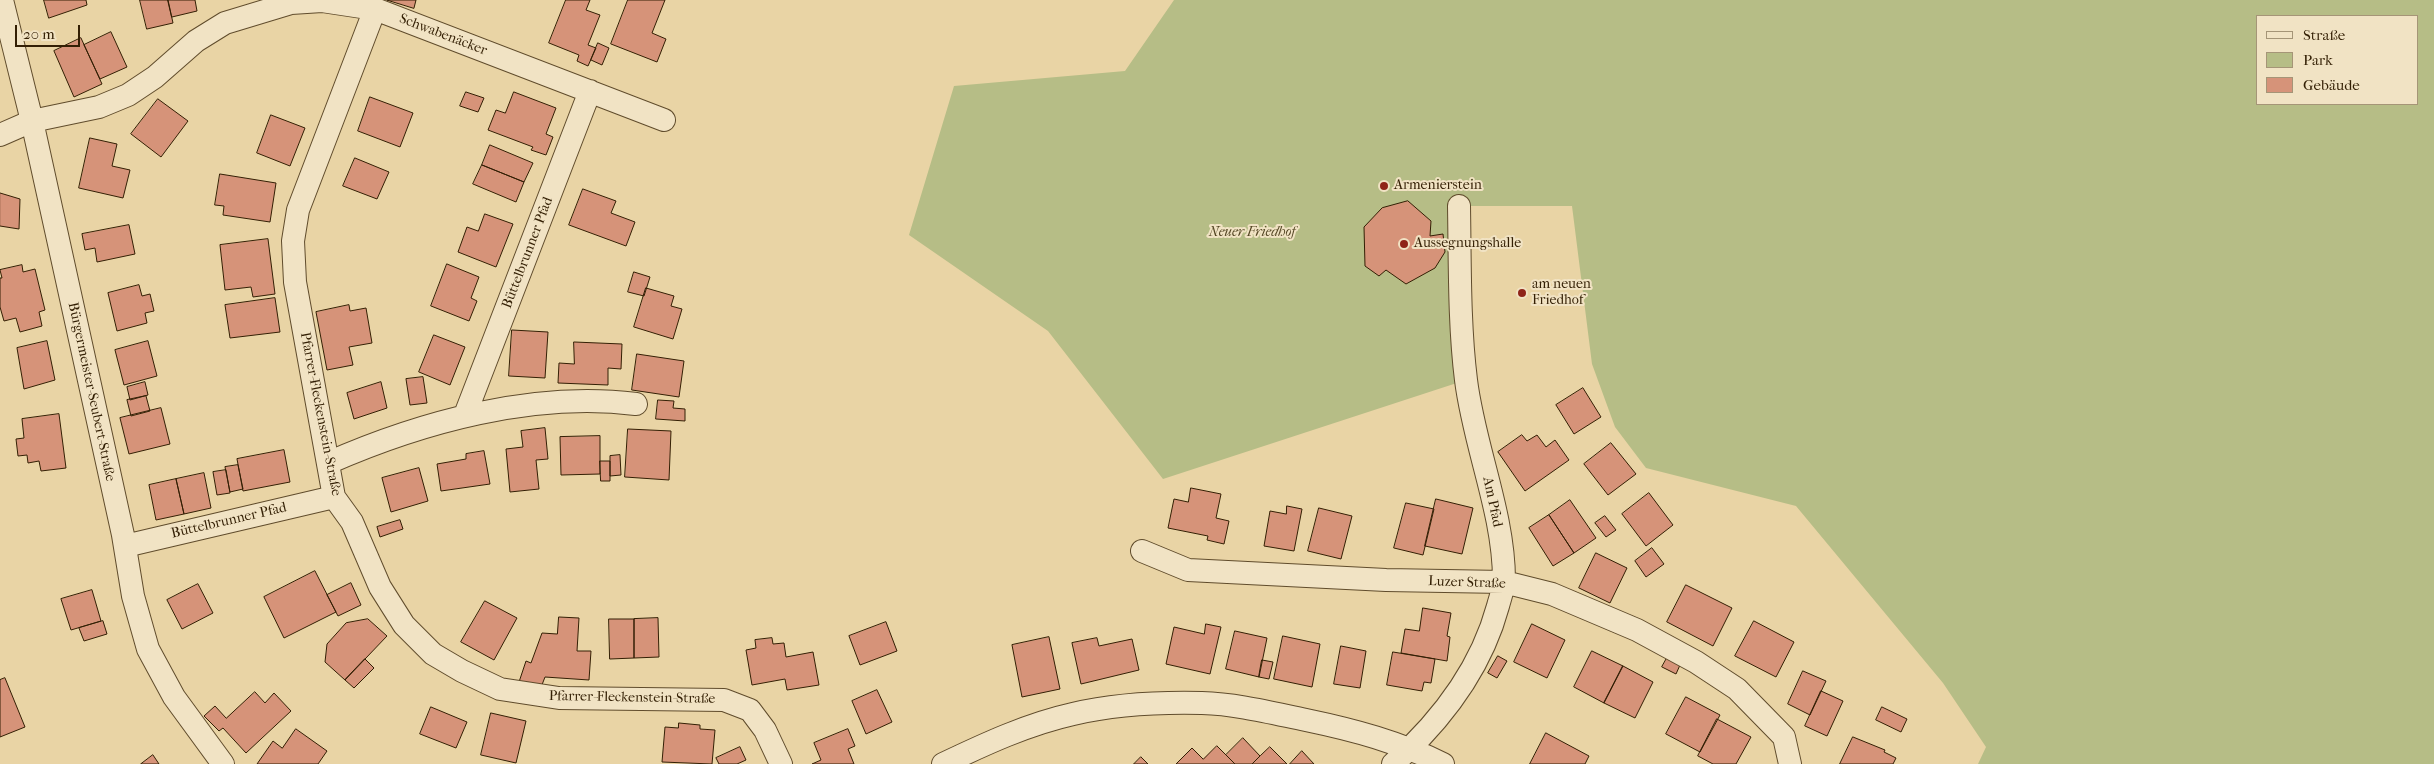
<!DOCTYPE html>
<html>
<head>
<meta charset="utf-8">
<style>
  body { margin:0 }
  #map { position:relative; width:2434px; height:764px; overflow:hidden; background:#e9d4a5; font-family:"IM FELL French Canon",serif }
  canvas { display:block }
  .legend { position:absolute; left:2256px; top:15px; width:162px; height:90px; box-sizing:border-box; background:#f1e3c4; border:1px solid #a59577; margin:0; padding:6px 9px; list-style:none; font-size:15px; color:#331f04 }
  .legend li { display:flex; align-items:center; gap:10px; height:25px }
  .legend b { width:25px; border:1px solid #a59577 }
  .scale { position:absolute; left:15px; top:25px; width:65px; height:22px; box-sizing:border-box; border:2px solid #331f04; border-top:0; padding-left:6px; font-size:15px; line-height:18px; white-space:nowrap; color:#331f04; -webkit-text-stroke:4px #f1e3c4; paint-order:stroke }
</style>
</head>
<body>
<div id="map">
<canvas width="2434" height="764"></canvas>
<ul class="legend">
<li><b style="height:6px;background:#f1e3c4"></b>Straße</li>
<li><b style="height:14px;background:#b6bd86"></b>Park</li>
<li><b style="height:14px;background:#d69379"></b>Gebäude</li>
</ul>
<div class="scale">20 m</div>
</div>
<script>
const context = document.querySelector('canvas').getContext('2d');
context.lineJoin = 'round';
function fill(path, color) {
  context.fillStyle = color;
  context.fill(path, 'evenodd');
}
function trace(path, color, width, dash) {
  context.strokeStyle = color;
  context.lineWidth = width;
  context.lineCap = dash ? 'butt' : 'round';
  context.setLineDash(dash || []);
  context.stroke(path);
}
function drawText(font, color, halo, rows, align = 'center') {
  context.font = font + ' "IM FELL French Canon",serif';
  context.lineWidth = 4;
  context.setLineDash([]);
  context.textBaseline = 'middle';
  context.strokeStyle = halo;
  context.fillStyle = color;
  for (const [text, x, y, turn = 0] of rows) {
    context.save();
    context.translate(x, y);
    context.rotate((+turn || 0) * Math.PI / 180);
    context.textAlign = isNaN(turn) ? turn : align;
    if (halo) context.strokeText(text, 0, 0);
    context.fillText(text, 0, 0);
    context.restore();
  }
}
fill(new Path2D(`
  M1174 0H2434V764H1978L1986 747 1943 683 1796 506 1646 468 1615 427 1592 364 1572 206H1459L1466 380 1163 479 1048 331 909 235 954 86 1125 71ZM2258 16H2418V104H2258Z`), '#b6bd86');
const building = new Path2D(`
  M44 0H86L87 5 49 18Z
  M140 0H168L173 23 147 29Z
  M168 0H195L197 11 172 17Z
  M387 0H416L414 8Z
  M566 0H590L586 10 600 15 588 45 596 48 588 66 577 61 579 55 549 43Z
  M628 0H665L652 33 666 39 657 62 611 44Z
  M111 32 127 67 100 79 84 45Z
  M81 38 102 84 74 97 54 51Z
  M598 43 609 48 602 65 591 60Z
  M466 92 484 98 478 112 460 106Z
  M514 92 556 108 546 134 553 137 546 155 531 150 533 147 488 130 496 110 505 113Z
  M370 97 413 113 400 147 358 131Z
  M158 99 188 121 161 157 131 134Z
  M271 115 305 128 290 166 257 153Z
  M90 138 117 144 112 166 130 170 123 198 79 188Z
  M490 145 533 163 524 182 482 165Z
  M355 158 389 172 377 199 343 186Z
  M482 165 524 182 516 202 473 184Z
  M220 174 276 183 270 222 223 215 224 206 215 205Z
  M583 189 616 201 611 213 635 222 626 246 569 225Z
  M0 193 20 199 19 229 0 226Z
  M1408 201 1431 221 1430 236 1443 234 1445 252 1435 268 1406 284 1386 270 1379 276 1365 266 1364 227 1382 208Z
  M485 214 513 224 496 267 458 252 467 227 478 231Z
  M129 225 135 254 97 262 95 248 85 250 82 234Z
  M268 239 275 294 253 297 251 287 225 290 220 245Z
  M447 264 479 277 471 298 477 301 469 321 431 306Z
  M22 265 23 272 35 269 45 310 39 312 42 326 20 332 16 318 4 321 0 307V278H2L0 270Z
  M634 272 650 277 644 296 628 292Z
  M139 285 142 296 150 294 154 311 145 313 147 323 117 331 108 293Z
  M646 288 674 296 671 306 682 309 673 339 634 327Z
  M275 298 280 332 230 338 225 305Z
  M349 305 350 311 366 308 372 343 349 347 353 365 327 370 316 312Z
  M512 330 548 332 545 378 509 376Z
  M434 335 465 347 450 385 419 372Z
  M47 341 55 380 24 389 17 348Z
  M148 341 157 376 124 385 115 350Z
  M574 342 622 344 621 369 608 368V385L558 383 559 363 574 364Z
  M637 354 684 361 679 397 632 390Z
  M423 377 427 403 410 405 406 379Z
  M145 382 148 395 130 400 127 387Z
  M381 382 387 408 354 419 347 393Z
  M1583 388 1601 417 1574 434 1556 405Z
  M146 396 150 411 131 416 127 400Z
  M658 400 674 401 673 408 685 409V421L656 419Z
  M161 408 170 444 129 454 120 418Z
  M59 414 66 468 41 471 39 461 28 463 27 455 18 456 16 439 24 438 22 419Z
  M545 428 548 459 536 460 539 489 510 492 506 449 523 447 521 431Z
  M628 429 671 431 669 480 625 477Z
  M1522 435 1527 441 1537 435 1546 447 1555 440 1569 460 1525 491 1498 452Z
  M600 436V474L561 475 560 437Z
  M1611 443 1636 474 1608 495 1584 464Z
  M284 450 290 482 243 491 237 459Z
  M484 451 490 484 441 491 437 464 466 459V454Z
  M620 455 621 475 610 476V456Z
  M600 461H610V481H601Z
  M238 465 243 489 230 492 225 467Z
  M419 468 428 501 391 512 382 478Z
  M226 470 230 493 217 495 213 472Z
  M204 473 211 508 184 514 176 479Z
  M176 479 184 514 156 520 149 485Z
  M1191 488 1221 494 1216 518 1229 521 1224 544 1207 540 1208 536 1168 528 1174 499 1188 502Z
  M1649 493 1673 525 1646 546 1622 514Z
  M1436 499 1473 508 1462 554 1425 546Z
  M1570 500 1596 538 1574 553 1549 515Z
  M1406 503 1434 509 1423 555 1394 548Z
  M1287 506 1302 509 1294 551 1264 546 1270 511 1286 514Z
  M1319 508 1352 516 1341 559 1308 551Z
  M1549 515 1574 553 1553 566 1529 528Z
  M1605 516 1616 530 1606 537 1595 523Z
  M400 520 403 529 380 537 377 527Z
  M1652 548 1664 564 1646 577 1635 561Z
  M1596 553 1627 568 1610 603 1579 588Z
  M315 571 336 612 284 638 264 597Z
  M351 583 361 605 338 616 327 595Z
  M198 584 213 613 182 629 167 600Z
  M1686 585 1732 608 1713 646 1667 622Z
  M92 590 101 621 71 630 61 599Z
  M485 601 517 618 494 660 461 642Z
  M1423 608 1451 613 1447 636 1450 637 1447 661 1401 653 1405 629 1419 631Z
  M559 617 579 618 577 651H591L589 680 545 677 540 690 519 682 526 661 531 663 542 633 557 634Z
  M658 618 659 657 634 658V619Z
  M368 619 387 636 345 680 325 662 327 644 346 623Z
  M609 619H634V658L610 659Z
  M103 621 107 634 84 641 79 628Z
  M1754 621 1794 642 1776 677 1735 656Z
  M886 622 897 651 860 665 849 636Z
  M1206 624 1221 627 1210 674 1166 664 1174 627 1204 634Z
  M1532 624 1565 640 1547 678 1514 662Z
  M1235 631 1267 638 1259 677 1226 669Z
  M1283 636 1320 644 1312 687 1274 679Z
  M1049 637 1060 689 1022 697 1012 645Z
  M772 638 773 644 784 643 786 657 813 652 819 685 787 690 785 679 752 685 746 650 756 648 755 640Z
  M1097 638 1099 646 1132 639 1139 670 1081 684 1072 643Z
  M1341 646 1366 651 1360 688 1334 684Z
  M1592 651 1623 666 1604 703 1574 687Z
  M1393 652 1435 659 1431 683 1424 682 1422 691 1387 685Z
  M1498 656 1507 661 1497 678 1488 673Z
  M1667 658 1680 665 1676 674 1662 667Z
  M365 659 374 668 354 688 345 680Z
  M1262 660 1273 662 1269 679 1259 677Z
  M1623 666 1653 682 1635 718 1604 703Z
  M1803 671 1826 681 1810 715 1788 704Z
  M5 678 25 727 0 737V680Z
  M877 690 892 722 866 734 852 701Z
  M1821 691 1843 701 1827 736 1805 726Z
  M255 692 265 703 274 693 291 711 246 753 223 728 219 731 204 716 215 706 226 718Z
  M1686 697 1720 715 1700 752 1666 734Z
  M431 707 467 722 456 748 420 734Z
  M1882 707 1907 719 1901 732 1876 720Z
  M491 713 526 721 516 763 481 755Z
  M1717 719 1751 737 1736 764H1713L1698 756Z
  M679 723 700 725V729L715 730 712 764 662 762 665 727 678 728Z
  M296 729 327 751 318 764H257L273 741 282 748Z
  M848 729 855 746 848 749 854 764H812L821 760 814 743Z
  M1546 733 1589 756 1585 764H1530Z
  M1853 737 1885 750 1884 752 1896 758 1893 764H1840Z
  M1243 738 1260 756 1252 764H1235L1226 755Z
  M1217 746 1235 764H1176L1192 748 1203 759Z
  M740 747 746 760 737 764H719L716 758Z
  M1270 747 1287 764H1252L1260 756Z
  M1302 751 1314 764H1290Z
  M153 755 159 764H141Z
  M1141 757 1148 764H1134Z`);
fill(building, '#d69379');
trace(building, '#331f04', 1);
const street = new Path2D(`
  M2 0 32 121 123 535 133 596 148 649 174 697 223 764
  M375 9 298 210 293 241 295 282 334 497 352 522 380 587 404 625 433 654 462 671 500 689 559 698 724 700 750 710 765 730 781 764
  M0 135 32 121 99 107 128 95 155 77 196 41 225 23 291 3 322 1 375 9 664 120
  M465 415 590 91
  M328 463C421 422 534 391 636 404
  M125 546 334 497
  M1142 551 1188 570 1386 580 1504 582 1552 594 1637 630 1696 662 1737 689 1784 737 1790 764
  M943 764C985 744 1028 724 1073 714 1115 704 1159 702 1202 703 1237 704 1272 713 1306 720 1354 730 1399 742 1443 764
  M1393 764C1441 721 1481 669 1498 606 1500 598 1504 588 1504 580 1504 513 1474 446 1466 380 1459 324 1460 263 1459 206`);
trace(street, '#604c2c', 24);
trace(street, '#f1e3c4', 22);
for (const [x, y, r, color] of [
  [1384,186,5,"#8f2418"],
  [1404,244,5,"#8f2418"],
  [1522,293,5,"#8f2418"]
]) {
  const dot = new Path2D();
  dot.arc(x, y, r, 0, 2 * Math.PI);
  context.fillStyle = color;
  context.fill(dot);
  trace(dot, '#f1e3c4', 2);
}
drawText('14px', '#331f04', '#f1e3c4', [
  ["Schwabenäcker",443,35,21],
  ["Büttelbrunner Pfad",528,253,-69],
  ["Bürgermeister-Seubert-Straße",91,392,78],
  ["Pfarrer-Fleckenstein-Straße",320,414,79],
  ["Am Pfad",1492,502,78],
  ["Büttelbrunner Pfad",229,521,-13],
  ["Luzer Straße",1467,583,2],
  ["Pfarrer-Fleckenstein-Straße",632,698,1]
]);
drawText('14px', '#331f04', '#f1e3c4', [
  ["Armenierstein",1394,186],
  ["Aussegnungshalle",1414,244],
  ["am neuen",1532,285],
  ["Friedhof",1532,301]
], 'left');
drawText('italic 14px', '#544624', '#f1e3c4', [
  ["Neuer Friedhof",1252,233]
]);
</script>
</body>
</html>
